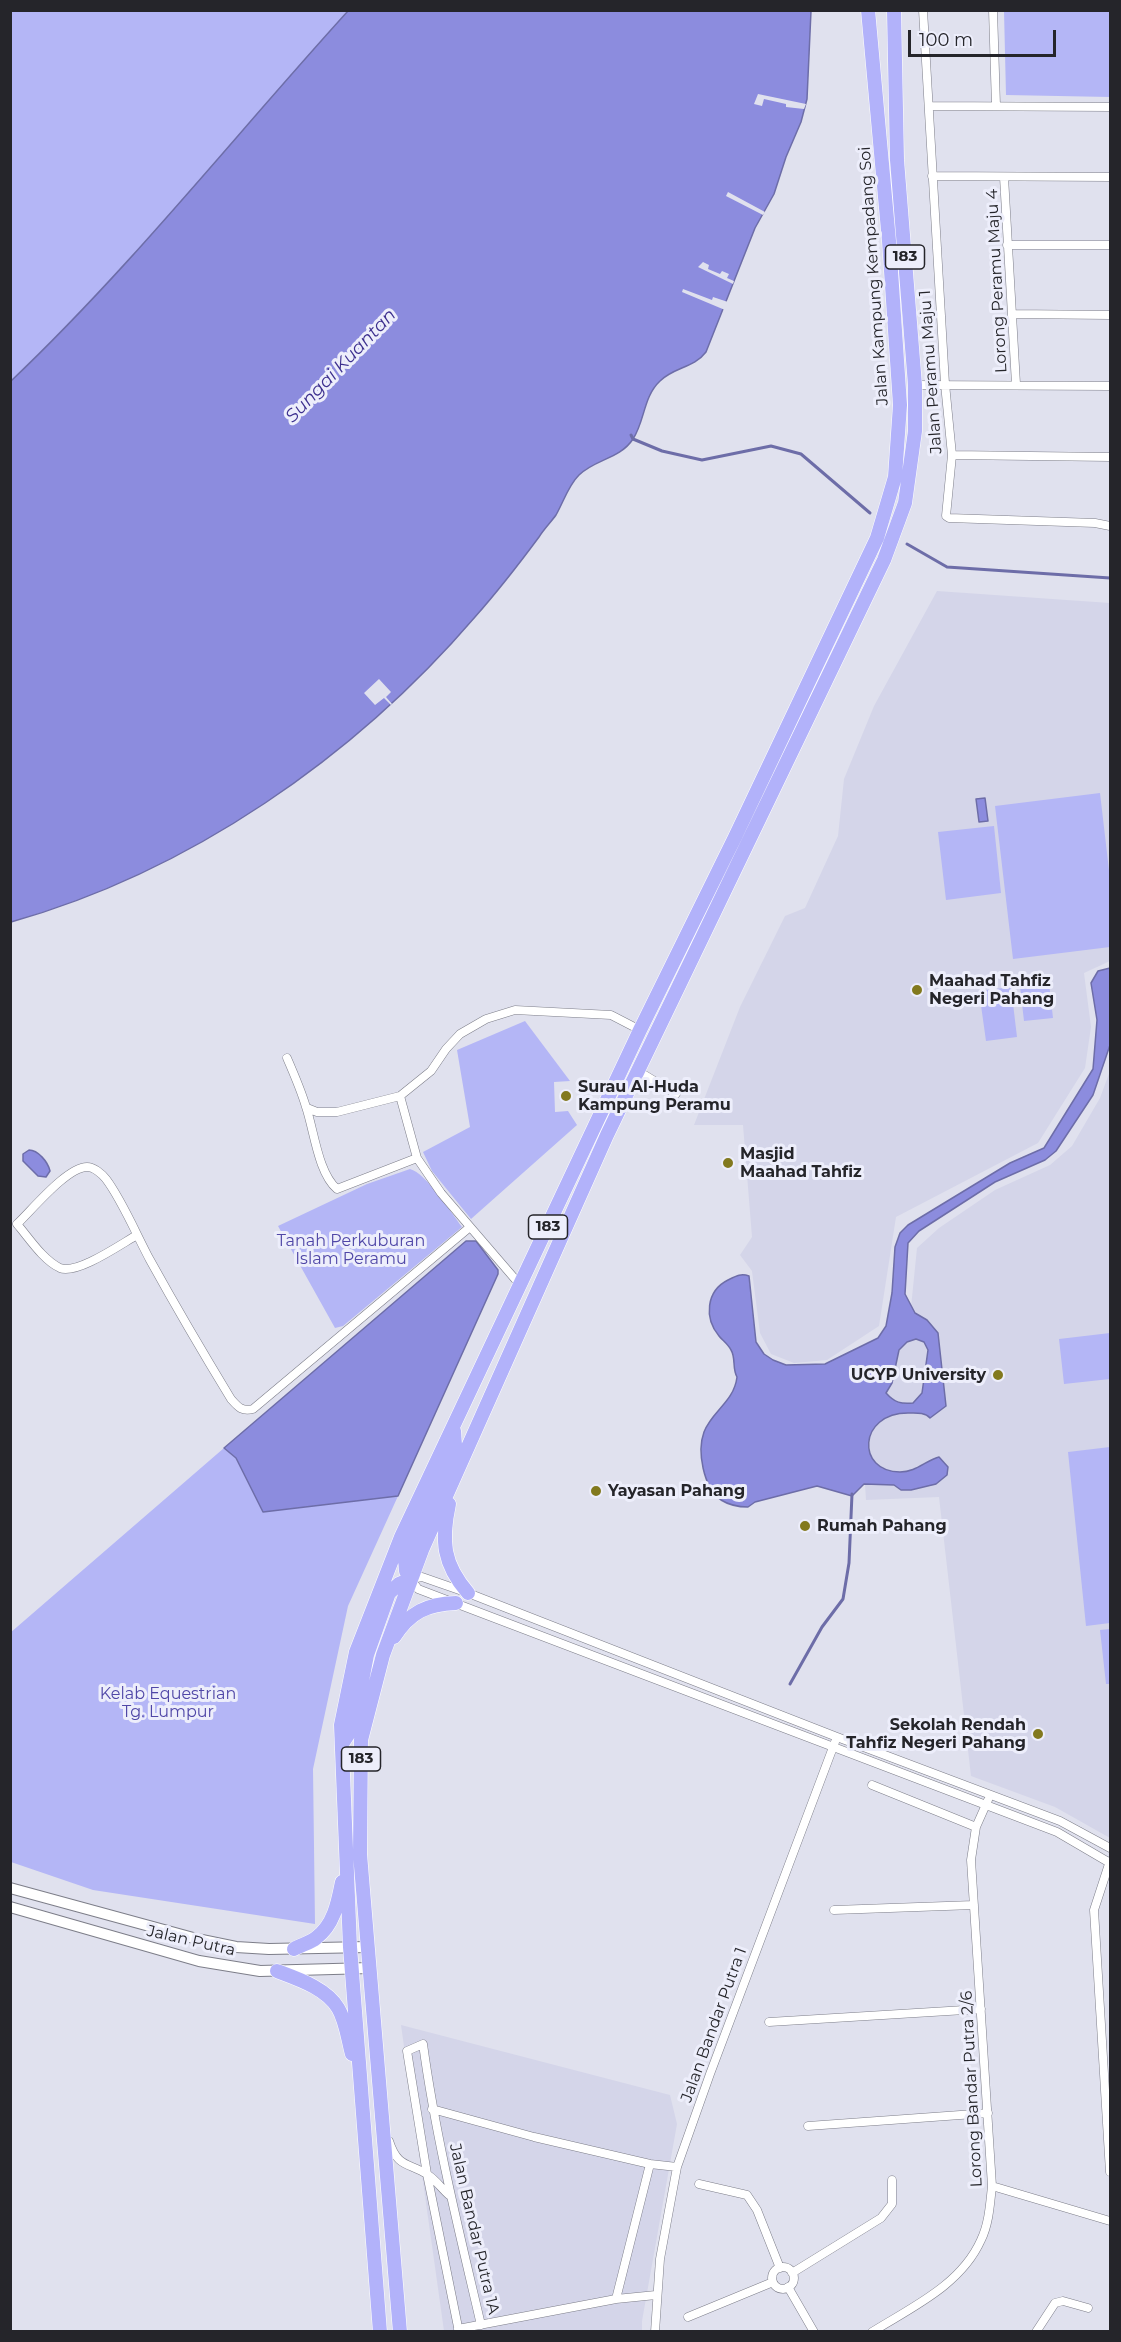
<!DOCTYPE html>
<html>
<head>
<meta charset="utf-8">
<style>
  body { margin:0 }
  #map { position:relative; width:1121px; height:2342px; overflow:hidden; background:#e0e1ee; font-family:Montserrat,sans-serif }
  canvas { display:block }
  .frame { position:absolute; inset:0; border:12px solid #25252a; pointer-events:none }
  .scale { position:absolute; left:908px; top:30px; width:148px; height:27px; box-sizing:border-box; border:3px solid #25252a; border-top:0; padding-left:8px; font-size:18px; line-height:21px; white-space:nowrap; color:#25252a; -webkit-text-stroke:4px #edeefb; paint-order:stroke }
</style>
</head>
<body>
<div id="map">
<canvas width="1121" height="2342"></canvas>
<div class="frame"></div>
<div class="scale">100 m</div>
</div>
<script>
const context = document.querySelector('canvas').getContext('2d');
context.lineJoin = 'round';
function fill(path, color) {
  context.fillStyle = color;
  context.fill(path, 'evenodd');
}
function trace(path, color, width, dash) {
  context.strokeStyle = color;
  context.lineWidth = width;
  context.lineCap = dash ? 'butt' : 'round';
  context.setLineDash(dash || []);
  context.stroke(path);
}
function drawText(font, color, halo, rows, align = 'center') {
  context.font = font + ' Montserrat,sans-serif';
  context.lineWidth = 6;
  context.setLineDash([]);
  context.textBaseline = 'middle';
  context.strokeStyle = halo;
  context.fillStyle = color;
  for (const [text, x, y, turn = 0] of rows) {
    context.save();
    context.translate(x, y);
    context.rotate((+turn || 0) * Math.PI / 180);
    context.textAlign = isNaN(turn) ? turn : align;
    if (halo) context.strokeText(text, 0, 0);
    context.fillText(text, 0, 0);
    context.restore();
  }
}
fill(new Path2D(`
  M937 591 1110 603V961L1084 973 1091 1027 1085 1068 1038 1143 896 1217 879 1326 827 1360 794 1363 771 1354 760 1333 752 1271 740 1255 752 1237 743 1125H694L740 1007 785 916 805 908 838 836 844 779 874 706Z
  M1110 1071V1838L1055 1807 971 1776 939 1497 866 1500 861 1423 909 1327 917 1248 939 1228 995 1190 1050 1165 1072 1146 1100 1098Z
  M401 2025 670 2095 677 2124 642 2321V2331H444Z`), '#d4d5e9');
fill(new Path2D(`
  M11 11H348C236 134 132 266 11 381Z
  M1004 11H1110V97L1006 95Z
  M1100 793 1110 879V947L1013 959 995 806Z
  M994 826 1001 893 946 900 938 832Z
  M1049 983 1053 1018 1024 1021 1020 986Z
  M1011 987 1017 1037 986 1041 979 991Z
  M525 1021 570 1081 554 1082 555 1112 568 1111 577 1125 471 1219 432 1171 423 1152 470 1127 457 1050Z
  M410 1169C426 1173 451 1212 462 1227L343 1326 335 1328 278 1226 367 1184Z
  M1110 1333V1379L1064 1384 1059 1339Z
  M1110 1447V1623L1086 1626 1068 1452Z
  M224 1448 236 1458 263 1512 398 1496 348 1606 313 1769 315 1924 93 1890 11 1862 10 1633Z
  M1110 1629V1684H1106L1100 1630Z`), '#b4b6f6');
const water = new Path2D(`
  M348 11H811L807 99 801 122 786 157 774 194 755 228 706 352C694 368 674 367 660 381 643 397 645 421 633 439 620 459 595 459 579 475 568 486 564 501 556 515 551 522 544 529 539 537 519 564 498 591 475 617 355 757 189 872 11 922V381C132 266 236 134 348 11Z
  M985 798 988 821 979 822 976 799Z
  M1110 968V1045L1093 1095 1056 1151 1045 1160 995 1182 919 1231 908 1243 905 1294 915 1313 927 1320 938 1333 946 1406 930 1418C925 1412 916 1413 908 1413 858 1413 856 1472 900 1472 916 1472 925 1461 939 1457L948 1467 947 1475 936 1484 911 1490H901L894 1485 864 1484 852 1496 817 1486 755 1502 748 1507C739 1507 729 1505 721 1500 703 1487 697 1451 704 1432 712 1411 734 1402 737 1377 732 1368 736 1358 731 1350 728 1344 722 1340 719 1336 704 1318 706 1291 728 1280 736 1276 741 1273 749 1276L756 1342 764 1354 773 1360 786 1365 825 1364 878 1338 886 1326 892 1293 895 1247 900 1233 908 1225 1010 1163 1044 1148 1093 1069 1097 1020 1091 983 1098 971ZM916 1339 924 1342 928 1350 922 1393 913 1403C901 1404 895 1403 886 1393L892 1383 899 1350 907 1342Z
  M29 1150C38 1150 48 1162 50 1171L46 1177 38 1176 23 1161V1154Z
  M466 1241H476L498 1270V1274L398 1496 263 1512 236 1458 224 1448Z`);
fill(water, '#8c8cde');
trace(water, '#6d6da8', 1.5);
fill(new Path2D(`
  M758 94 806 104 804 109 786 107V104L764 99 762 106 754 104Z
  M728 192 765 212 763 215 726 196Z
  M703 262 709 265 708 269 720 274 722 271 729 274 727 278 734 281 733 284 698 267Z
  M683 289 712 300 713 297 728 302 725 310 682 292Z
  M379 679 391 692 386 697 392 704 391 705 384 698 375 705 364 693Z`), '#e0e1ee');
trace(new Path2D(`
  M631 435 633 439 662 451 702 460 771 446 801 454 870 513
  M907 544 947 567 1110 578
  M790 1684 822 1627 843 1599 849 1563 852 1494`), '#6d6da8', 3);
const minor = new Path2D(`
  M923 10 945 384 952 455 946 516 949 518 1095 523 1110 526
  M993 10 996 106
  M929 106 1110 107
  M932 176 1110 177
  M1004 177 1016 384
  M1007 245H1110
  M1012 314 1110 315
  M915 385 1110 386
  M952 455 1110 457
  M287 1058C294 1074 301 1090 306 1107 314 1130 318 1173 337 1189L417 1158
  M638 1071 676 1094
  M400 1096 417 1158 441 1193 521 1286
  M307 1108 317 1112H337L400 1096 431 1071 446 1049 460 1034 486 1019 515 1010 611 1015 640 1030
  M137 1235C121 1244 77 1275 60 1268 43 1260 29 1238 17 1224 32 1210 67 1167 87 1167 94 1167 102 1174 106 1179 122 1200 137 1236 150 1260 176 1307 203 1353 231 1399 238 1407 242 1412 253 1409L470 1227
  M872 1785 976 1827
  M1110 1848 1060 1821 837 1737 468 1593 422 1577 411 1579 418 1589 1057 1832 1110 1863
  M1110 1861 1094 1910 1110 2172
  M834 1910 974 1905
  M769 2022 981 2009
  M432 2109 534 2137 650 2164 677 2167
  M808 2126 988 2113
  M389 2141C398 2169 409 2162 428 2175 436 2180 442 2189 449 2195
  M699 2184 747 2195 757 2210 780 2268
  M992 2186 1110 2221
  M772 2278a11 11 0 1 1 22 0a11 11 0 1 1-22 0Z
  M792 2273 881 2218 892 2204V2180
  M788 2287 814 2332
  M616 2299 650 2164
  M688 2317 773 2282
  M458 2329 616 2299 656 2295
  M459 2332 427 2174 407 2051 423 2044C436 2139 459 2231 481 2325
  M655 2332 660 2259 677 2167 710 2074 835 1742
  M872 2332C912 2307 961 2285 981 2240 989 2224 990 2204 992 2186L971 1860 976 1827 988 1800
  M1036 2332 1055 2303 1063 2301 1088 2308`);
const secondary = new Path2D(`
  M10 1888 197 1939 236 1947 269 1949 368 1947
  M10 1907 199 1961 260 1971 370 1968`);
const trunk = new Path2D(`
  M449 1504C441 1541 443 1564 468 1593
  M411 1579 406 1571 405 1559 455 1445 454 1431
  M394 1637C410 1612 427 1604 456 1603
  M342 1744 353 1727 367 1655 389 1593 399 1584 411 1579
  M294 1949C301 1945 310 1943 316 1938 334 1925 338 1902 342 1882
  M277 1971C298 1979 326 1988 338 2008 346 2021 348 2040 352 2054
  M380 2332 350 1947 341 1725 356 1652 401 1537 640 1030 735 837 877 538 895 477 900 405 889 241 868 10
  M400 2332 360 1854 361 1740 383 1655 422 1550 607 1135 884 560 905 503 915 431V385L897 160 894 10`);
trace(minor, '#7d7e89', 9);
trace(secondary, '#7d7e89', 12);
trace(trunk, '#fff', 15);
trace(minor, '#fff', 8);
trace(secondary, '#fff', 10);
trace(trunk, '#b2b2fa', 14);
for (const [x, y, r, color] of [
  [917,990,6,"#82791e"],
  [566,1096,6,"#82791e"],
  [728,1163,6,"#82791e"],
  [998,1375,6,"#82791e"],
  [596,1491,6,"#82791e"],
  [805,1526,6,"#82791e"],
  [1038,1734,6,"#82791e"]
]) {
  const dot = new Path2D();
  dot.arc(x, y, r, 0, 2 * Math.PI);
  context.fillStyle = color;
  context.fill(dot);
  trace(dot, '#edeefb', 2);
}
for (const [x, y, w] of [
  [905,257,39],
  [548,1227,39],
  [361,1759,39]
]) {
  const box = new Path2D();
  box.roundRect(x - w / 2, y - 12, w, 24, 4.5);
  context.fillStyle = '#edeefb';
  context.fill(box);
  trace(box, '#25252a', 1.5);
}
drawText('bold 15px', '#25252a', null, [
  ["183",905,257],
  ["183",548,1227],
  ["183",361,1759]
]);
drawText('16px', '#25252a', '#edeefb', [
  ["Jalan Kampung Kempadang Soi",874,276,-94],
  ["Lorong Peramu Maju 4",997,281,-93],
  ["Jalan Peramu Maju 1",931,372,-94],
  ["Jalan Putra",191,1941,13],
  ["Jalan Bandar Putra 1",714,2025,-70],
  ["Lorong Bandar Putra 2/6",972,2089,-93],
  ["Jalan Bandar Putra 1A",474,2229,77]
]);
drawText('bold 16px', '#25252a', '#edeefb', [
  ["Maahad Tahfiz",929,981],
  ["Negeri Pahang",929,999],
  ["Surau Al-Huda",578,1087],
  ["Kampung Peramu",578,1105],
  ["Masjid",740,1154],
  ["Maahad Tahfiz",740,1172],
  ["UCYP University",986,1375,"right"],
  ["Yayasan Pahang",608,1491],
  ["Rumah Pahang",817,1526],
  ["Sekolah Rendah",1026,1725,"right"],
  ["Tahfiz Negeri Pahang",1026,1743,"right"]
], 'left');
drawText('16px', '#5047a7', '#edeefb', [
  ["Tanah Perkuburan",351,1241],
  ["Islam Peramu",351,1259],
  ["Kelab Equestrian",168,1694],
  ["Tg. Lumpur",168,1712]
]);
drawText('italic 18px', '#3d308f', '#edeefb', [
  ["Sungai Kuantan",341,366,-46]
]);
</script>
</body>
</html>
